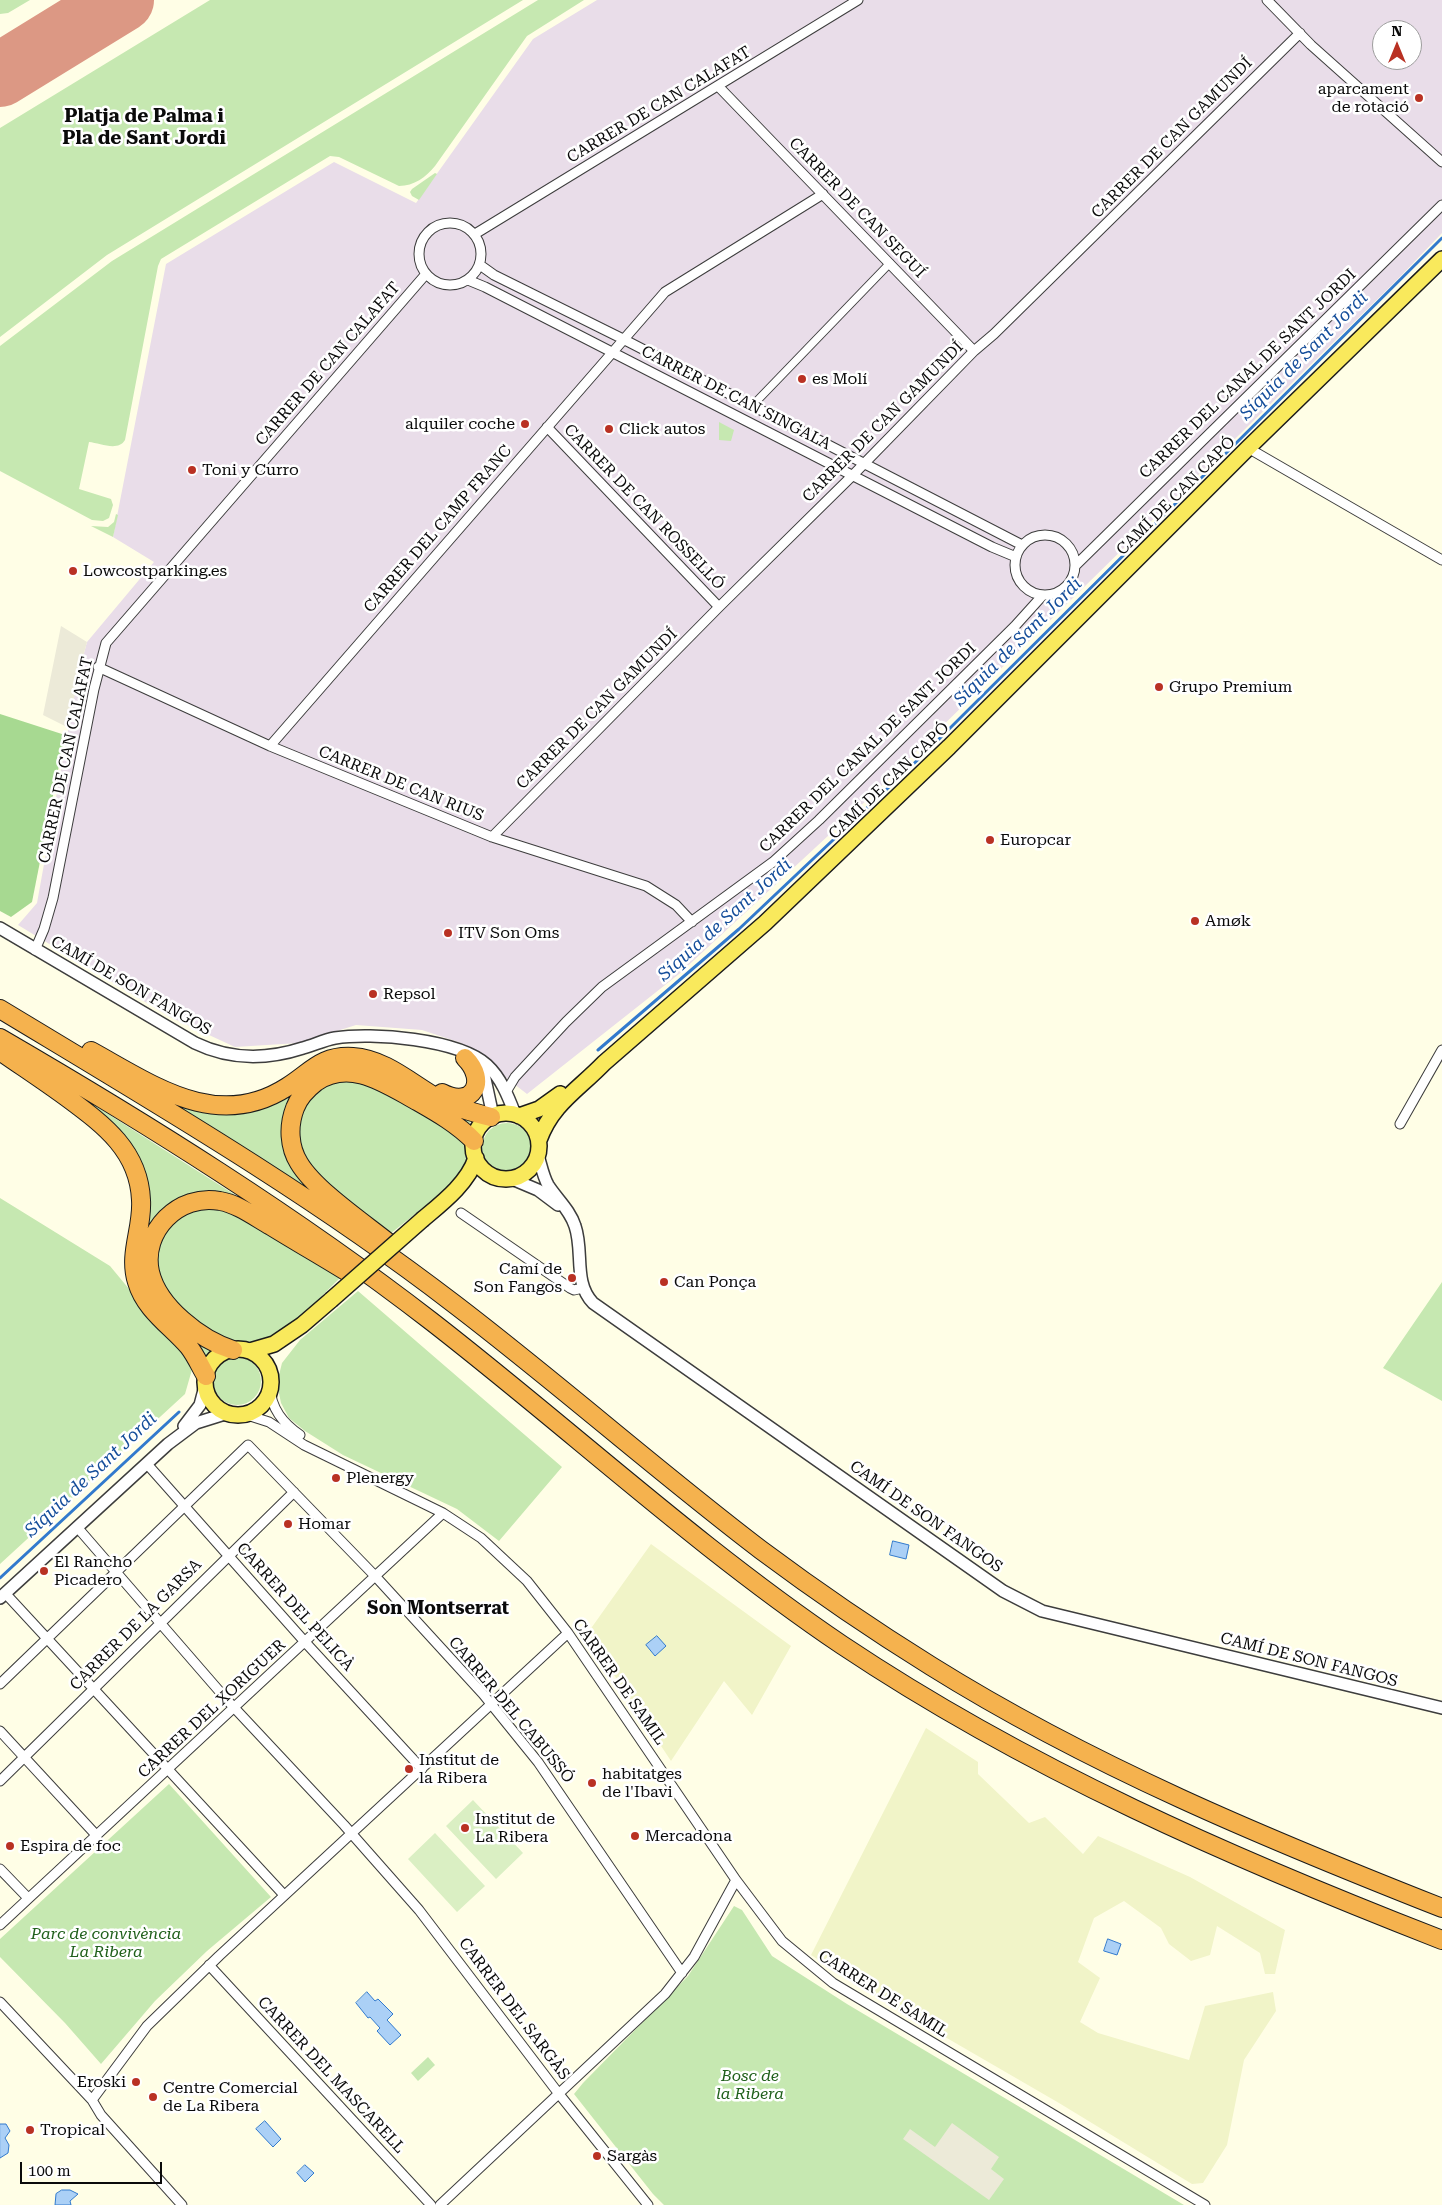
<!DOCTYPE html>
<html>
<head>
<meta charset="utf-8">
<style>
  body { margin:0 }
  #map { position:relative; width:1442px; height:2205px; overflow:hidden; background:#fffee6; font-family:"Roboto Serif",serif }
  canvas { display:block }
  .north { position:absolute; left:1372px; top:20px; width:50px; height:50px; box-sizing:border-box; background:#fff; border:1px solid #9d9d9d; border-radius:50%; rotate:0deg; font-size:14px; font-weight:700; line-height:20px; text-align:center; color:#0a0a0a }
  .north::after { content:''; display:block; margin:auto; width:18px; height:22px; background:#b93123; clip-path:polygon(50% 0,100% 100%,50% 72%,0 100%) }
  .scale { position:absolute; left:20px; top:2162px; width:142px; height:22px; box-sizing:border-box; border:2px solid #0a0a0a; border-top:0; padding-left:6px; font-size:15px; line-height:18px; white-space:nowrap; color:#0a0a0a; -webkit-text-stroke:4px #fff; paint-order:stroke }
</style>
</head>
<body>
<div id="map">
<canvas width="1442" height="2205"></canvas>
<div class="north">N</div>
<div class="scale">100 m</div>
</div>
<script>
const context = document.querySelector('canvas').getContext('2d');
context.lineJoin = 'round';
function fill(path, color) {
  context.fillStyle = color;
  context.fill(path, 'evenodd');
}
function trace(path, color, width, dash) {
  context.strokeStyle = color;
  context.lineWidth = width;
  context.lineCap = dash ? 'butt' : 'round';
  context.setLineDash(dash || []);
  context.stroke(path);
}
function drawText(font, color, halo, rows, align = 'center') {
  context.font = font + ' "Roboto Serif",serif';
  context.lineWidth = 5;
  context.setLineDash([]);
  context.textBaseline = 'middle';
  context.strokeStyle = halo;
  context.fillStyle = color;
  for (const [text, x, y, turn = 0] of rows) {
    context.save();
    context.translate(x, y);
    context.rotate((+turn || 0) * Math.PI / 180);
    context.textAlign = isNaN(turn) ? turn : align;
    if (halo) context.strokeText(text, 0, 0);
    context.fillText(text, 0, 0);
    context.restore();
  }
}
fill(new Path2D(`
  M597 0H1442V233L1396 281 870 797 679 974 527 1094 461 1043 422 1030 356 1025 299 1043 235 1047 170 1017 18 925 37 903 78 675 87 642 154 562 113 537 166 264 334 162 416 203 533 39ZM1382 30H1412V60H1382Z`), '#e9dde9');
fill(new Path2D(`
  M651 1544 791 1646 752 1715 724 1681 671 1761 587 1634Z
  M926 1728 978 1762V1774L1029 1823 1045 1817 1083 1854 1098 1836 1190 1877 1285 1930 1275 1974H1265L1260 1953 1217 1926 1210 1955 1191 1961 1169 1944 1161 1928 1124 1901 1094 1918 1078 1962 1100 1978 1080 2022 1098 2033 1189 2060 1205 2006 1273 1992 1276 2011 1244 2060 1227 2145 1203 2183 1192 2184 1059 2103 883 2001 811 1955Z`), '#f1f4c8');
fill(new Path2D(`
  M0 0H30L8 13 0 14Z
  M210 0H523L107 255 0 337V128Z
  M538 0H584L527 36 435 166C426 177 414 186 399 186L339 157 330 156 161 259 158 266 125 440C118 452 100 443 89 442L79 489 111 499 113 505 109 518 103 521 92 520 0 471V346L112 261Z
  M435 173 437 174 419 200 412 196 410 192 412 189Z
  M719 422 734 430 731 441 719 440Z
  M116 514 118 515 113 537 91 526 108 527 114 522Z
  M346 1063C388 1063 432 1105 472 1119L468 1126C449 1111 379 1069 357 1067 308 1061 269 1113 290 1158 300 1179 319 1193 337 1207L164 1098 165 1096C209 1118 255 1118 296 1088 315 1073 321 1067 346 1063Z
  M50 1077 265 1214 263 1216C247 1206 231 1195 211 1194 163 1191 129 1245 150 1288 157 1301 169 1312 180 1322 190 1333 202 1346 216 1349L206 1360H204C192 1331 156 1316 146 1286 137 1261 145 1240 148 1215 155 1145 97 1113 48 1079Z
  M339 1080 369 1083 454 1132 468 1147 469 1159 454 1183 390 1234C363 1212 309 1178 299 1144 297 1139 298 1131 298 1125 299 1101 320 1088 339 1080Z
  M482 1148a25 25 0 1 1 50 0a25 25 0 1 1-50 0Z
  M0 1198 110 1266 193 1366 185 1394 0 1564Z
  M204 1207 232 1211 341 1277C323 1294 291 1331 269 1338 257 1343 241 1345 228 1340 183 1324 124 1257 179 1217 186 1212 196 1210 204 1207Z
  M1442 1282V1401L1383 1368Z
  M358 1291 562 1467 499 1541 457 1509 343 1455 305 1431 289 1418 281 1403 277 1383 282 1363 300 1340Z
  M213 1381a24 24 0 1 1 48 0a24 24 0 1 1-48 0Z
  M169 1784 271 1897 207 1951 155 2001 101 2064 65 2023 0 1957V1939Z
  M734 1906 742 1910 772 1956 847 2004 1184 2205H664L653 2194 574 2094 583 2083 688 1976Z
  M428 2057 435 2065 418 2081 411 2073Z`), '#c6e8b1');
fill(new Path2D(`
  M0 714 65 735 32 902 11 917 0 911Z`), '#a7d991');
fill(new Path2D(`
  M473 1800 523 1853 496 1879 446 1826Z
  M435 1833 485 1886 457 1912 408 1859Z`), '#daefc3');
fill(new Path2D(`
  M61 626 87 642 78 675 69 728 43 715Z
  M952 2123 999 2157 991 2169 1004 2179 989 2200 903 2139 910 2129 935 2147Z`), '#ecead8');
const water = new Path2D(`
  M893 1541 909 1545 906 1559 890 1555Z
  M657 1636 666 1646 655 1656 646 1645Z
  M1108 1939 1121 1944 1117 1955 1104 1951Z
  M367 1992 375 2001 378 1999 393 2014 387 2020 401 2035 390 2045 377 2031 380 2028 370 2017 368 2018 356 2003Z
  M265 2121 281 2139 273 2147 256 2129Z
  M0 2124H6L10 2131 5 2138 9 2145 8 2153 0 2158Z
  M305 2165 314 2173 305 2182 297 2173Z
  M62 2190H70L78 2194 70 2201 71 2205H55L56 2194Z`);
fill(water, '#abd0f6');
trace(water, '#327acd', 1);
trace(new Path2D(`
  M598 1050 739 929 925 753 1442 238
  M0 1578 179 1412`), '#327acd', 3);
trace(new Path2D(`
  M0 58 20 56 40 50`), '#dc9884', 25);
trace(new Path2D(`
  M0 75 122 0`), '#dc9884', 64);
const pedestrian = new Path2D(`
  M752 406 890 263`);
const minor = new Path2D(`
  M1267 0 1311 45 1442 162
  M718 86 974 351
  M419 254a31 31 0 1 1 62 0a31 31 0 1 1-62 0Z
  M475 234 858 0
  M480 265 494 275 623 339 1022 545
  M468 280 485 287 992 547 1016 557
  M547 427 719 607
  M1248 448 1442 560
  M1015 565a30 30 0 1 1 60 0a30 30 0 1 1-60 0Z
  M1076 565 1442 205
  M98 667 270 746 492 837 646 886 676 905 692 922
  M270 746 665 292 823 194
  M492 837 719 607 853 475 974 351 994 334 1300 33
  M35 950 44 929 53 898 94 689 106 643 426 274
  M506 1092 515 1077 566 1022 602 987 773 862 819 820 1015 626 1043 595
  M1400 1124 1442 1050
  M461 1213 570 1288 574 1290 583 1288
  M270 1387C271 1409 283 1423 300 1435
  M244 1414 269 1422 304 1445 443 1513 481 1538 527 1581 568 1633 736 1880 782 1941 833 1983 1205 2205
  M147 1464 305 1642 422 1769
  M77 1527 227 1700 344 1825 419 1910 559 2094 648 2205
  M5 1593 284 1895
  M0 1684 248 1445 376 1577 483 1694 538 1762 682 1973
  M0 1731 97 1836
  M0 1781 294 1492
  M0 1869 28 1898
  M0 1925 443 1513
  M209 1965 431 2205
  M0 2002 92 2100 101 2115 182 2205
  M92 2100 147 2026 219 1956 568 1633
  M440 2205 665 1994 694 1957 736 1880`);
const tertiary = new Path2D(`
  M0 928 195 1043C230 1060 266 1060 303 1048 314 1045 324 1040 335 1038 372 1032 458 1039 487 1065 501 1078 508 1096 515 1114
  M476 1066 485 1079 493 1116
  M538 1155C541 1165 543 1176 548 1185 557 1199 570 1210 575 1226 584 1252 573 1282 593 1303L1003 1591 1042 1611 1442 1708
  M512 1179 538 1190 558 1205
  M184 1426 200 1405 205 1386
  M0 1598 168 1444 196 1423 228 1413`);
const primary = new Path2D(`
  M473 1146a33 33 0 1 1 66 0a33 33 0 1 1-66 0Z
  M519 1116 539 1109 560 1094
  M539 1140C552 1104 578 1090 604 1063L765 923 949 747 1248 448 1442 259
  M423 1219C442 1203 468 1183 476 1158
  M205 1382a33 33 0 1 1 66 0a33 33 0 1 1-66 0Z
  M250 1351 274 1344 302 1325 331 1300`);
const motorway = new Path2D(`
  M0 1009C154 1102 310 1193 453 1303 558 1383 656 1470 761 1550 816 1591 873 1630 931 1666 1091 1766 1267 1839 1442 1908
  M0 1038C148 1124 295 1216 431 1321 569 1428 697 1547 842 1645 1029 1770 1234 1859 1442 1940
  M0 1051C23 1067 46 1082 69 1099 104 1125 139 1151 141 1200 143 1228 128 1254 137 1282 145 1310 171 1326 189 1347 196 1356 200 1366 206 1376
  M91 1051C153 1085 217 1132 287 1087 311 1072 321 1055 353 1057 387 1059 415 1087 444 1102 459 1109 475 1113 491 1117
  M442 1093C473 1109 488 1081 465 1058
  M390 1244C364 1223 315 1190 299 1163 289 1147 288 1126 295 1108 299 1097 307 1089 316 1082 350 1059 384 1083 415 1100 436 1112 456 1123 474 1141
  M233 1350C201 1340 158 1307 150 1272 141 1231 179 1193 220 1201 238 1204 255 1217 271 1226 297 1242 323 1257 349 1273`);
trace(pedestrian, '#3d3d3d', 9);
trace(minor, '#3d3d3d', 11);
trace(tertiary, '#3d3d3d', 14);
trace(primary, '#1b1b1b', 18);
trace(motorway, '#1b1b1b', 20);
trace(pedestrian, '#fff', 7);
trace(minor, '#fff', 9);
trace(tertiary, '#fff', 11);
trace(primary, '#f9e95c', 15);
trace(motorway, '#f5b24e', 18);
const primaryBridge = new Path2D(`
  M331 1300 423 1219`);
trace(primaryBridge, '#1b1b1b', 18, []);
trace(primaryBridge, '#f9e95c', 15);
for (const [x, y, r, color] of [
  [1419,98,5,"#b93123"],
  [802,379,5,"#b93123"],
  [525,424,5,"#b93123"],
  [609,429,5,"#b93123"],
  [192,470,5,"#b93123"],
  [73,571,5,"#b93123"],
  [1159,687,5,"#b93123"],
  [990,840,5,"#b93123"],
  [1195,921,5,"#b93123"],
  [448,933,5,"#b93123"],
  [373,994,5,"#b93123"],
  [572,1278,5,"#b93123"],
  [664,1282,5,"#b93123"],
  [336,1478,5,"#b93123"],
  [288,1524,5,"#b93123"],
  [44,1571,5,"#b93123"],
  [409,1769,5,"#b93123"],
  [592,1783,5,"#b93123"],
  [465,1828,5,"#b93123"],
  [635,1836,5,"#b93123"],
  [10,1846,5,"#b93123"],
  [136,2082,5,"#b93123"],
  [153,2097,5,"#b93123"],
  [30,2130,5,"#b93123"],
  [597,2156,5,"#b93123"]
]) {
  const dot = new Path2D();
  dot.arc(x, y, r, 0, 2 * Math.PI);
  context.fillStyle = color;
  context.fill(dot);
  trace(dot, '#fff', 2);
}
drawText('16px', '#0a0a0a', '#fff', [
  ["aparcament",1409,89,"right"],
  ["de rotació",1409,107,"right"],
  ["es Molí",812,379],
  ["alquiler coche",515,424,"right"],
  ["Click autos",619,429],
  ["Toni y Curro",202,470],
  ["Lowcostparking.es",83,571],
  ["Grupo Premium",1169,687],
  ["Europcar",1000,840],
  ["Amøk",1205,921],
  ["ITV Son Oms",458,933],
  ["Repsol",383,994],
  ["Camí de",562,1269,"right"],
  ["Son Fangos",562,1287,"right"],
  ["Can Ponça",674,1282],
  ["Plenergy",346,1478],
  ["Homar",298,1524],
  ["El Rancho",54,1562],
  ["Picadero",54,1580],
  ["Institut de",419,1760],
  ["la Ribera",419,1778],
  ["habitatges",602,1774],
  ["de l'Ibavi",602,1792],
  ["Institut de",475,1819],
  ["La Ribera",475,1837],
  ["Mercadona",645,1836],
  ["Espira de foc",20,1846],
  ["Eroski",126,2082,"right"],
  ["Centre Comercial",163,2088],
  ["de La Ribera",163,2106],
  ["Tropical",40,2130],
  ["Sargàs",607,2156]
], 'left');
drawText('16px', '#0a0a0a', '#fff', [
  ["CARRER DE CAN CALAFAT",659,105,-31],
  ["CARRER DE CAN GAMUNDÍ",1172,138,-45],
  ["CARRER DE CAN SEGUÍ",857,208,46],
  ["CARRER DE CAN CALAFAT",328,364,-49],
  ["CARRER DEL CANAL DE SANT JORDI",1248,374,-44],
  ["CARRER DE CAN SINGALA",736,398,27],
  ["CARRER DE CAN GAMUNDÍ",883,422,-45],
  ["CAMÍ DE CAN CAPÓ",1176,496,-45],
  ["CARRER DE CAN ROSSELLÓ",644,507,46],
  ["CARRER DEL CAMP FRANC",438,529,-49],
  ["CARRER DE CAN GAMUNDÍ",597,709,-45],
  ["CARRER DEL CANAL DE SANT JORDI",868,748,-44],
  ["CARRER DE CAN CALAFAT",66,760,-78],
  ["CAMÍ DE CAN CAPÓ",889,781,-44],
  ["CARRER DE CAN RIUS",401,784,22],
  ["CAMÍ DE SON FANGOS",131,986,30],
  ["CAMÍ DE SON FANGOS",926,1517,35],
  ["CARRER DEL PELICÀ",295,1607,48],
  ["CARRER DE LA GARSA",136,1625,-45],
  ["CAMÍ DE SON FANGOS",1309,1660,14],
  ["CARRER DE SAMIL",619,1682,55],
  ["CARRER DEL XORIGUER",212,1709,-43],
  ["CARRER DEL CABUSSÓ",511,1710,50],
  ["CARRER DE SAMIL",883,1994,32],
  ["CARRER DEL SARGÀS",514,2009,53],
  ["CARRER DEL MASCARELL",331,2075,47]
]);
drawText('italic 16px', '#20601b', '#fff', [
  ["Parc de convivència",106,1934],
  ["La Ribera",106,1952],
  ["Bosc de",750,2076],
  ["la Ribera",750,2094]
]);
drawText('italic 18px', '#144d9a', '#fff', [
  ["Síquia de Sant Jordi",1304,356,-45],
  ["Síquia de Sant Jordi",1018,642,-45],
  ["Síquia de Sant Jordi",725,920,-42],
  ["Síquia de Sant Jordi",91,1475,-43]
]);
drawText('bold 18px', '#0a0a0a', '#fff', [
  ["Son Montserrat",438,1609]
]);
drawText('bold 19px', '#0a0a0a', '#fff', [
  ["Platja de Palma i",144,116],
  ["Pla de Sant Jordi",144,138]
]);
</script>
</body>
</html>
